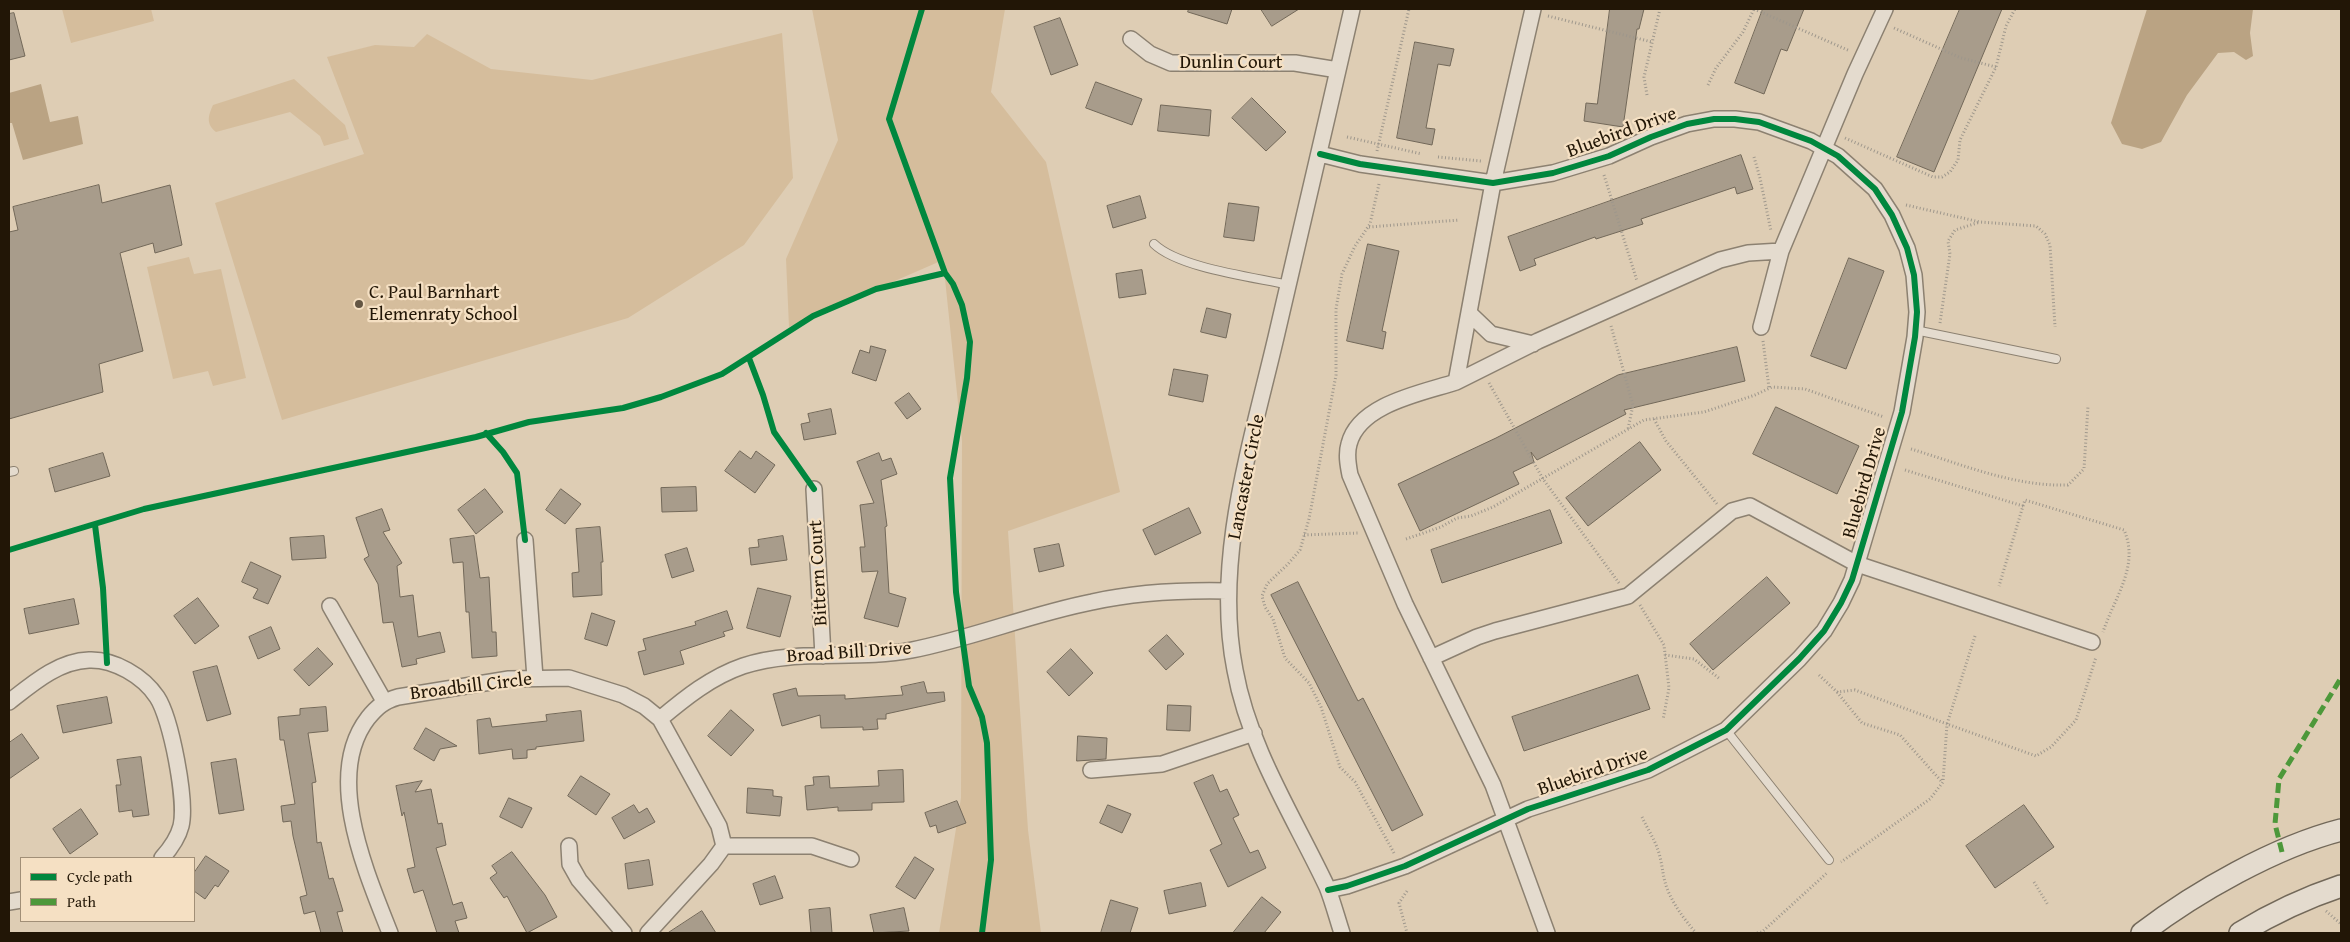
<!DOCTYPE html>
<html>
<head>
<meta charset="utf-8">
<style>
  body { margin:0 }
  #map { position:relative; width:2350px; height:942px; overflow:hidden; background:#decdb4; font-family:"Gentium Book Plus",serif }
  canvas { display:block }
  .frame { position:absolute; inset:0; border:10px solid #221606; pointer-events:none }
  .legend { position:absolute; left:20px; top:857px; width:175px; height:65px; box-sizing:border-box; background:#f5e0c3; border:1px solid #a18f77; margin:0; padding:6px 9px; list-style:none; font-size:15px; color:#221606 }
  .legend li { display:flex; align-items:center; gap:10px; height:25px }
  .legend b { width:25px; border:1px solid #a18f77 }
</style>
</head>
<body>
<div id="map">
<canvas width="2350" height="942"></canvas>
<div class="frame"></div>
<ul class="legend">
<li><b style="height:6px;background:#00873e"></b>Cycle path</li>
<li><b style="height:6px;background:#4d983a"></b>Path</li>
</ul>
</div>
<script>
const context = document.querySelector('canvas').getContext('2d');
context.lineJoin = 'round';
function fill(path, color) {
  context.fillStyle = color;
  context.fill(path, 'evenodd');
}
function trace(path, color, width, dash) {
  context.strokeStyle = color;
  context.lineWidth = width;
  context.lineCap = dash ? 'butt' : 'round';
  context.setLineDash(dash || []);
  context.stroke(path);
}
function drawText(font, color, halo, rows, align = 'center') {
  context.font = font + ' "Gentium Book Plus",serif';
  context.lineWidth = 4.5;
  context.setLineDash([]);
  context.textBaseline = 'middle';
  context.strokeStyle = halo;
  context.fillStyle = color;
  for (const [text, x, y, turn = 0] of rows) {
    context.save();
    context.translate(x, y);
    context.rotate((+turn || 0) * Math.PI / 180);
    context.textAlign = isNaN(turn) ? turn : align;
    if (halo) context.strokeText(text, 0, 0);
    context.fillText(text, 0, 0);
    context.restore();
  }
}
fill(new Path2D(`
  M62 9H151L154 21 71 43Z
  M812 9H1005L991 92 1046 162 1120 492 1008 531 1028 830 1041 933H939L961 798 962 441 943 260 789 327 786 259 838 140Z
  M782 33 793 178 744 245 628 318 282 420 215 203 364 154 327 57 375 45 414 47 427 34 491 69 592 80Z
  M294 79 345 125 349 139 324 146 320 136 290 112 216 132C206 124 208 116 213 105Z
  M189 257 194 274 221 269 246 378 213 386 208 371 173 379 147 267Z`), '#d5bd9c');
fill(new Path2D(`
  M2147 9H2253L2250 33 2253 56 2246 60 2234 52 2218 53 2187 95 2161 142 2142 149 2122 144 2111 123Z
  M41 84 50 122 78 116 83 144 23 160 12 123H9V93Z`), '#baa383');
const building = new Path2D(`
  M1189 9H1232L1227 24 1188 12Z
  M1261 9H1299L1272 26Z
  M1610 9H1644L1639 29H1637L1623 127 1584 121 1586 103 1597 104Z
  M1763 9H1804L1787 51 1781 49 1764 94 1735 83Z
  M1960 9H2002L1934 172 1897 157Z
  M14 13 25 56 9 60V14Z
  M1060 18 1078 65 1051 75 1034 27Z
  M1415 42 1454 49 1450 66 1438 64 1426 128 1435 129 1432 145 1397 138Z
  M1096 82 1142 99 1132 125 1086 108Z
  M1252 98 1286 132 1266 151 1232 118Z
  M1161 105 1211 110 1209 136 1158 131Z
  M1741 155 1753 189 1737 194 1735 187 1641 219 1643 224 1596 239 1595 237 1534 259 1536 265 1520 271 1508 237Z
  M99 185 102 203 170 185 182 245 155 253 153 243 120 253 143 351 99 364 103 392 9 419V232L18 230 13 207Z
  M1140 196 1146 218 1113 228 1107 206Z
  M1229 203 1259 207 1254 241 1224 237Z
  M1368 244 1399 251 1382 331 1386 332 1383 349 1347 341Z
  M1849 258 1884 271 1846 369 1811 356Z
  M1142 270 1146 294 1119 298 1116 274Z
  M1207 308 1231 314 1226 338 1201 332Z
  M871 346 886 350 876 381 852 373 860 350 869 353Z
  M1737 347 1745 381 1624 410 1626 414 1537 460 1531 452 1534 462 1513 472 1519 484 1420 531 1398 484 1496 438 1618 375Z
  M1174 369 1208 375 1203 402 1169 395Z
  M909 393 921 409 907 419 895 403Z
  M1776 407 1859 446 1837 494 1753 454Z
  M831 409 836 434 804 440 801 424 810 422 808 414Z
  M1640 442 1661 470 1588 526 1566 498Z
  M740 451 751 459 756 451 775 465 755 493 725 471Z
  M103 453 110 476 55 492 49 469Z
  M879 453 882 461 891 458 897 474 881 480 887 526 885 527 889 593 906 598 898 627 864 618 878 571 862 572 860 547H865L860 505 874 503 857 462Z
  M696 487 697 511 662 512 661 488Z
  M485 489 503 512 476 534 458 510Z
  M561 489 581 504 565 524 546 510Z
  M1189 508 1201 533 1155 555 1143 530Z
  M382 509 390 530 383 532 402 563 397 566 400 597 413 595 418 637 440 632 445 652 416 659 417 664 402 667 393 622 383 623 378 584 364 559 369 556 356 518Z
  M1550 510 1562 543 1442 583 1431 550Z
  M600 527 603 562H601L602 595 573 597 572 573 579 572 576 529Z
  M324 536 326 558 292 560 290 538Z
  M474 536 480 578 489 577 492 632H496L497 656 472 658 469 612H466L463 562 453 563 450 539Z
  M783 536 787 560 751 565 749 548 759 547 758 540Z
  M1059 544 1064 566 1039 572 1034 549Z
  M687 548 694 571 672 578 665 555Z
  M251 562 281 576 268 604 253 598 258 589 242 582Z
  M1767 577 1790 603 1713 670 1690 644Z
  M1298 582 1358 701 1363 698 1423 815 1392 831 1271 595Z
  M758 588 791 596 780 637 747 628Z
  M198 598 219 626 195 644 174 616Z
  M74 599 79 624 29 634 24 609Z
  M727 611 733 629 723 632 725 636 680 651 684 664 644 675 638 652 646 650 643 639 696 625 695 622Z
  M592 613 615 621 607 646 585 639Z
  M271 627 280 649 258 659 249 637Z
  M1167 635 1184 654 1166 670 1149 651Z
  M318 648 333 664 309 686 294 670Z
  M1071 649 1093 673 1069 696 1047 672Z
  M217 666 231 714 207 721 193 672Z
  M1638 675 1650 709 1524 751 1512 717Z
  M924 682 927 693 944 692 945 701 886 714V719H877L878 729 863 730V727L821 728 820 715 782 726 773 694 796 688 798 696 845 695V699L903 695 901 687Z
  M107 697 112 723 63 733 57 706Z
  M1168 705 1191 706 1190 731 1167 730Z
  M326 707 328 731 308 733 316 782 312 783 317 843 321 842 329 879 333 878 343 911 337 912 343 933H321L315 911 304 914 300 897 307 895 293 836 291 821 283 822 281 806 295 804 284 740H280L278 717 300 715V709Z
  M731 710 754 730 731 756 708 736Z
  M581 711 584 741 536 747V749L527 750V758L513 759 512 749 479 754 477 720 490 718 492 727 547 721 546 715Z
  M426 728 457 746 440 749 434 761 414 749Z
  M22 734 39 758 9 779V743Z
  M1078 736 1107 738 1106 759 1077 761Z
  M141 757 149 815 133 817 132 810 119 812 116 785H121L117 760Z
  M236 759 244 810 219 814 211 763Z
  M903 770 904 802 872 803V810L838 811V807L807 810 805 786 814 785 813 777 829 776 830 788 879 786 878 771Z
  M1213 775 1220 792 1227 789 1239 815 1233 818 1250 853 1258 850 1266 868 1228 887 1210 850 1222 844 1194 783Z
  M581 776 610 794 596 815 568 796Z
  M422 781 415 792 431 789 438 824 442 823 446 845 436 848 453 905 462 902 467 918 455 921 459 933H437L423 890 414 893 407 869 415 867 404 812 402 816 396 786Z
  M748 788 773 790V796L782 797 780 816 747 813Z
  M509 798 532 808 522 828 500 817Z
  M957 801 966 823 938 833 936 825 930 827 925 813Z
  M634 805 639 813 647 808 655 822 624 839 612 818Z
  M1108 805 1131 814 1122 833 1100 823Z
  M2024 805 2054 847 1995 888 1966 846Z
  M81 809 98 834 70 854 53 829Z
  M512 852 545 895 557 917 527 933 507 896 504 898 490 878 497 873 492 866Z
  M206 856 229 871 218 887 215 885 205 899 194 891V873Z
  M915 857 934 869 915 899 896 887Z
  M649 860 653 885 628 889 625 864Z
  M775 876 783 898 760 905 753 884Z
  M1201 883 1206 906 1169 914 1164 891Z
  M1262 897 1281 912 1264 933H1233Z
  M1111 900 1138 908 1130 933H1101Z
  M830 908 832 933H811L809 910Z
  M904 908 909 931 874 933 870 915Z
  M702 911 716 933H668Z`);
fill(building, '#a89c8b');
trace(building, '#726859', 1);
const lane = new Path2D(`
  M1154 244C1179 268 1253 277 1289 285
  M1915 330 2056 359
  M9 472 14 471
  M1726 730 1829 860`);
const street = new Path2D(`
  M1533 9 1493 183 1456 382C1422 393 1359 404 1349 444 1346 454 1348 465 1350 475L1405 604 1493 785 1547 933
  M1131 39 1150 54 1171 63H1295L1338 70
  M1320 154 1360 164 1493 183 1553 173 1609 156 1651 137 1687 124 1714 119H1735L1759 122 1811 141 1838 156 1875 189 1892 215 1907 248 1914 275 1917 312 1915 337 1902 412 1852 580 1841 603 1824 631 1799 659 1726 730 1648 770 1528 809 1405 866 1347 886 1328 890
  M1469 313 1491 334 1533 344
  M1761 327 1781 251 1855 74 1885 9
  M1456 382 1538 341 1720 260 1748 253 1781 251
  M814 489 823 656
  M525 540 535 678
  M330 606 384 701
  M1431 658 1477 637 1495 631 1628 596 1732 511 1750 506 1857 564 2092 642
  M9 702C32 684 58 661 89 660 114 659 143 676 157 697 171 718 187 801 181 826 178 838 170 849 162 858
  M660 719C685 698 711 677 743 666 797 648 856 661 912 650 973 638 1031 614 1092 602 1137 592 1182 590 1228 591
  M1091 770 1162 764 1254 733
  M569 846 570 864 579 880 624 933
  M724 846H812L851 859
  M9 902 21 900
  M390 933C367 874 323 776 368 718 377 707 384 701 398 697L509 679 569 678 623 695 644 706 660 719 719 826 724 846 711 864 648 933
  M1342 933C1337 918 1333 902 1327 887 1294 817 1249 748 1235 670 1213 560 1252 441 1277 333 1303 225 1327 117 1352 9`);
const secondary = new Path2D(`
  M2142 933C2196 892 2275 847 2341 830
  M2240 933C2273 913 2305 898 2341 886`);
trace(lane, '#8c8171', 10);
trace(street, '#8c8171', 18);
trace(secondary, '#726859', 24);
trace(new Path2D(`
  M1754 9 1850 51
  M1548 16 1652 42
  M1894 28 1961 58 1996 67
  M1708 85 1716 68 1743 32 1754 9
  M1647 95 1644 77 1660 9
  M1347 137 1422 154
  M1845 138 1933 177H1942L1950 172 1958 160 1960 140 1996 67 2006 26 2015 9
  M1377 151 1409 9
  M1438 157 1481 161
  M1754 157 1760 178 1771 231
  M1604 175 1637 281
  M1379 184 1370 224 1355 246 1342 274 1336 309V375L1309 519 1300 550 1288 564 1267 584 1262 596 1265 607 1273 619 1285 658 1309 683 1321 707 1340 767 1355 782 1394 853
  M1906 205 1980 222 2036 226 2045 234 2050 245 2055 327
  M1369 227 1459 220
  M1940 323 1950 254 1948 241 1955 230 1980 222
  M1611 326 1633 405 1628 429
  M1763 341 1769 388
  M1489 383 1543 479 1619 583
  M1654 419 1666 441 1717 504
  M1911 449C1961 464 2015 487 2068 485L2084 469 2088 406
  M1905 470 2023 506 1999 586
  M2023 506 2025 500 2124 530C2140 566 2114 598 2103 632
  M1304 535 1359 533
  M1406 539 1441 527 1457 518 1471 516 1493 507 1644 420 1704 412 1755 395 1772 387 1805 389 1884 417
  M1640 605 1664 645 1669 688 1663 720
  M1975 636 1947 724 2036 756 2051 747 2076 720 2096 657
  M1665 655 1694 659 1720 679
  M1819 675 1837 692 1855 690 1947 724 1943 782 1930 799 1841 862
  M1837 692 1862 723 1900 735 1942 782
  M1642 817C1648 830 1657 843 1660 857 1663 869 1663 879 1668 891 1675 907 1685 920 1696 933
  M2034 882 2048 905
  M1407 891 1399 903 1407 933
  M2326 911 2341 924
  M1757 933 1762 932 1828 872`), '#9e978c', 3, [1, 2.5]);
trace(lane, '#e4dbce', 8);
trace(street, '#e4dbce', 15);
trace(secondary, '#e4dbce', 21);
trace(new Path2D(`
  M2282 852 2275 824 2279 779 2341 678`), '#4d983a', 5, [10, 5]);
trace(new Path2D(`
  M922 9 889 119 945 273
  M1320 154 1360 164 1493 183 1553 173 1609 156 1651 137 1687 124 1714 119H1735L1759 122 1811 141 1838 156 1875 189 1892 215 1907 248 1914 275 1917 312 1915 337 1902 412 1852 580 1841 603 1824 631 1799 659 1726 730 1648 770 1528 809 1405 866 1347 886 1328 890
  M749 358 763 395 774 432 814 489
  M486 433 503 452 517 473 525 540
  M95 525 103 588 107 663
  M9 550 144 509 476 437 529 422 623 408 661 397 722 374 813 316 876 289 945 273 953 284 962 305 970 342 967 378 950 478 956 592 969 686 982 717 987 743 991 860 982 933`), '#00873e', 6);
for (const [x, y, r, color] of [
  [359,304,5,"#645643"]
]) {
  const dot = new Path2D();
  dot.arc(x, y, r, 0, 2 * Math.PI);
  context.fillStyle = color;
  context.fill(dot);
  trace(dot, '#f5e0c3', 2);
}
drawText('19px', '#221606', '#f5e0c3', [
  ["Dunlin Court",1231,63],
  ["Bluebird Drive",1622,133,-20],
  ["Lancaster Circle",1247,477,-79],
  ["Bluebird Drive",1865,483,-74],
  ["Bittern Court",819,573,-93],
  ["Broad Bill Drive",849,653,-4],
  ["Broadbill Circle",471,687,-7],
  ["Bluebird Drive",1593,772,-19]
]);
drawText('19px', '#221606', '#f5e0c3', [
  ["C. Paul Barnhart",369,293],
  ["Elemenraty School",369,315]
], 'left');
</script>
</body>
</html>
